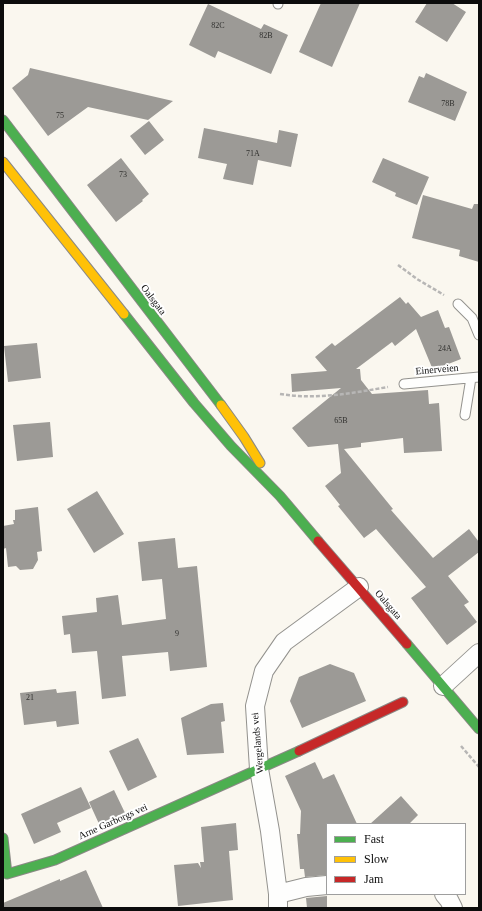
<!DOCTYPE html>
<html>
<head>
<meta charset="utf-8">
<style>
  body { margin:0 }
  #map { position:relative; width:482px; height:911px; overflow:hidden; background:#faf7ef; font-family:"Times New Roman",serif }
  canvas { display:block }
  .frame { position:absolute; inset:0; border:4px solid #0c0c0c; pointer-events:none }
  .legend { position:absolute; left:326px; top:823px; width:140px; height:72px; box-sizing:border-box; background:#fff; border:1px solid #9e9e9e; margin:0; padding:5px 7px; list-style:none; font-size:12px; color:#0c0c0c }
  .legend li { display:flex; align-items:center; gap:8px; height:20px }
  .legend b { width:20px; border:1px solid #9e9e9e }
</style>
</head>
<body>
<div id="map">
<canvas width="482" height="911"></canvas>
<div class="frame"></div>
<ul class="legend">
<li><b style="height:5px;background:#4caf50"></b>Fast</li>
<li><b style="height:5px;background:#ffc107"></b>Slow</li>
<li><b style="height:5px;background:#c62828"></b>Jam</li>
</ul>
</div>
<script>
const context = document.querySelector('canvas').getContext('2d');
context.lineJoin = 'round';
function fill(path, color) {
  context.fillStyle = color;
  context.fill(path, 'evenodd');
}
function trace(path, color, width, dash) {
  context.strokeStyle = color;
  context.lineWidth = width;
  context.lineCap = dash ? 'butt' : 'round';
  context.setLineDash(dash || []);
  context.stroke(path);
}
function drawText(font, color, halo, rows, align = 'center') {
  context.font = font + ' "Times New Roman",serif';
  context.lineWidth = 4;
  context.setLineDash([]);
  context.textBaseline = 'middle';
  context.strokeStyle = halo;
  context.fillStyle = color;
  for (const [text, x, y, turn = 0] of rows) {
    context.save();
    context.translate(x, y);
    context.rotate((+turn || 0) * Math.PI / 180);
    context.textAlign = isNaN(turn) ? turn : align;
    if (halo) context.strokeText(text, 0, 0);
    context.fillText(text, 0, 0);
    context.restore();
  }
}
fill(new Path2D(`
  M321 3H360L332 67 299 52Z
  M427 3H452L466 12 447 42 415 22Z
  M208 4 261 29 264 24 288 35 271 74 218 51 215 58 189 45Z
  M30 68 173 101 148 120 88 107 48 136 12 88 28 75Z
  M426 73 467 92 455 121 408 102 419 76 424 78Z
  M149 121 164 140 145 155 130 136Z
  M204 128 277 143 279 130 298 134 291 167 258 160 253 185 223 179 227 164 198 158Z
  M121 158 149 194 142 200 143 201 116 222 87 185Z
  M383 158 429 177 417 205 395 196 396 193 372 182Z
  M423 195 472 209 474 204H479V262L459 256 460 250 412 238Z
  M400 297 406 304 408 302 421 317 438 310 445 328 449 327 461 359 433 370 416 329 395 346 392 342 356 369H360L361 380 372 394 428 390 429 404 439 403 442 451 404 453 403 438 361 443V447L344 449 393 509 391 510 433 558 469 529 479 542V552L448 576 469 602 464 605 477 622 447 645 411 598 426 587 376 529 364 538 338 506 340 505 325 486 341 473 338 444 308 447 292 428 341 388 292 392 291 374 327 371 315 357 332 343 335 346Z
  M37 343 41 378 8 382 4 346Z
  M50 422 53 457 17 461 13 425Z
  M97 491 124 534 94 553 67 509Z
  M38 507 42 551 37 552 38 560 33 569 20 570 16 566 8 567 6 548 3 549V526L14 524 13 520H15V510Z
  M175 538 178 568 197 566 207 667 170 671 168 652 122 656 126 696 102 699 97 651 72 653 70 634 64 635 62 616 97 612 96 598 118 595 122 625 166 619 162 579 142 581 138 542Z
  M330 664 354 673 366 701 302 728 290 701 299 677Z
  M56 689 57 693 76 691 79 724 57 727 56 721 24 725 20 693Z
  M223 703 225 721 221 722 224 753 187 755 181 718 211 704Z
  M138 738 157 777 128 791 109 751Z
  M315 762 323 779 334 774 357 824H327V875L305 877 304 869H300L297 834H300L301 811 285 776Z
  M81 787 91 808 57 823 61 832 34 844 21 814Z
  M114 790 126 815 100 826 89 802Z
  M401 796 418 815 409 824H370Z
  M236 823 238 850 229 851 233 900 178 906 174 865 198 863 201 868 200 862H204L201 827Z
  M86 870 103 908H3V903L60 879V881Z
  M327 896V908H307L306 898Z`), '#9c9a96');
const lane = new Path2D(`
  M278 4V3
  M458 304 472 318 479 335
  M404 384 479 377
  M465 415 471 378`);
const street = new Path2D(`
  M443 686 479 653
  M278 894 306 887 327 885
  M444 894 449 900 453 908
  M278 908V894L270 831 259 769 255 706 264 671 284 642 359 587`);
const fast = new Path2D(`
  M3 120 221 405
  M124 314 194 403 231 446 280 496 318 541
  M407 644 479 729
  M3 838 7 874 55 860 299 751`);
const slow = new Path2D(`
  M3 162 124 314
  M221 405 244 437 260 463`);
const jam = new Path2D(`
  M318 541 407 644
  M299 751 403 702`);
trace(lane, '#93928e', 11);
trace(street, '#93928e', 20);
trace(fast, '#8a8885', 11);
trace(slow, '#8a8885', 11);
trace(jam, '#8a8885', 11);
trace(new Path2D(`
  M398 265 417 279 444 295
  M280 394C317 400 352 393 388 387
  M461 746 479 767`), '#b7b6b5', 2.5, [4, 2]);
trace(lane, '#fefefd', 9);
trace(street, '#fefefd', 18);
trace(fast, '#4caf50', 9);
trace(slow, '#ffc107', 9);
trace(jam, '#c62828', 9);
drawText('8px', '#30302e', null, [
  ["82C",218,26],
  ["82B",266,36],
  ["78B",448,104],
  ["75",60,116],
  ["71A",253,154],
  ["73",123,175],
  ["24A",445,349],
  ["65B",341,421],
  ["9",177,634],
  ["21",30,698]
]);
drawText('10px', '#0c0c0c', '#fff', [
  ["Oalsgata",153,300,53],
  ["Einerveien",437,370,-5],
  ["Oalsgata",388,605,49],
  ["Wergelands vei",258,743,-95],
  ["Arne Garborgs vei",113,822,-24]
]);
</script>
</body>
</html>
